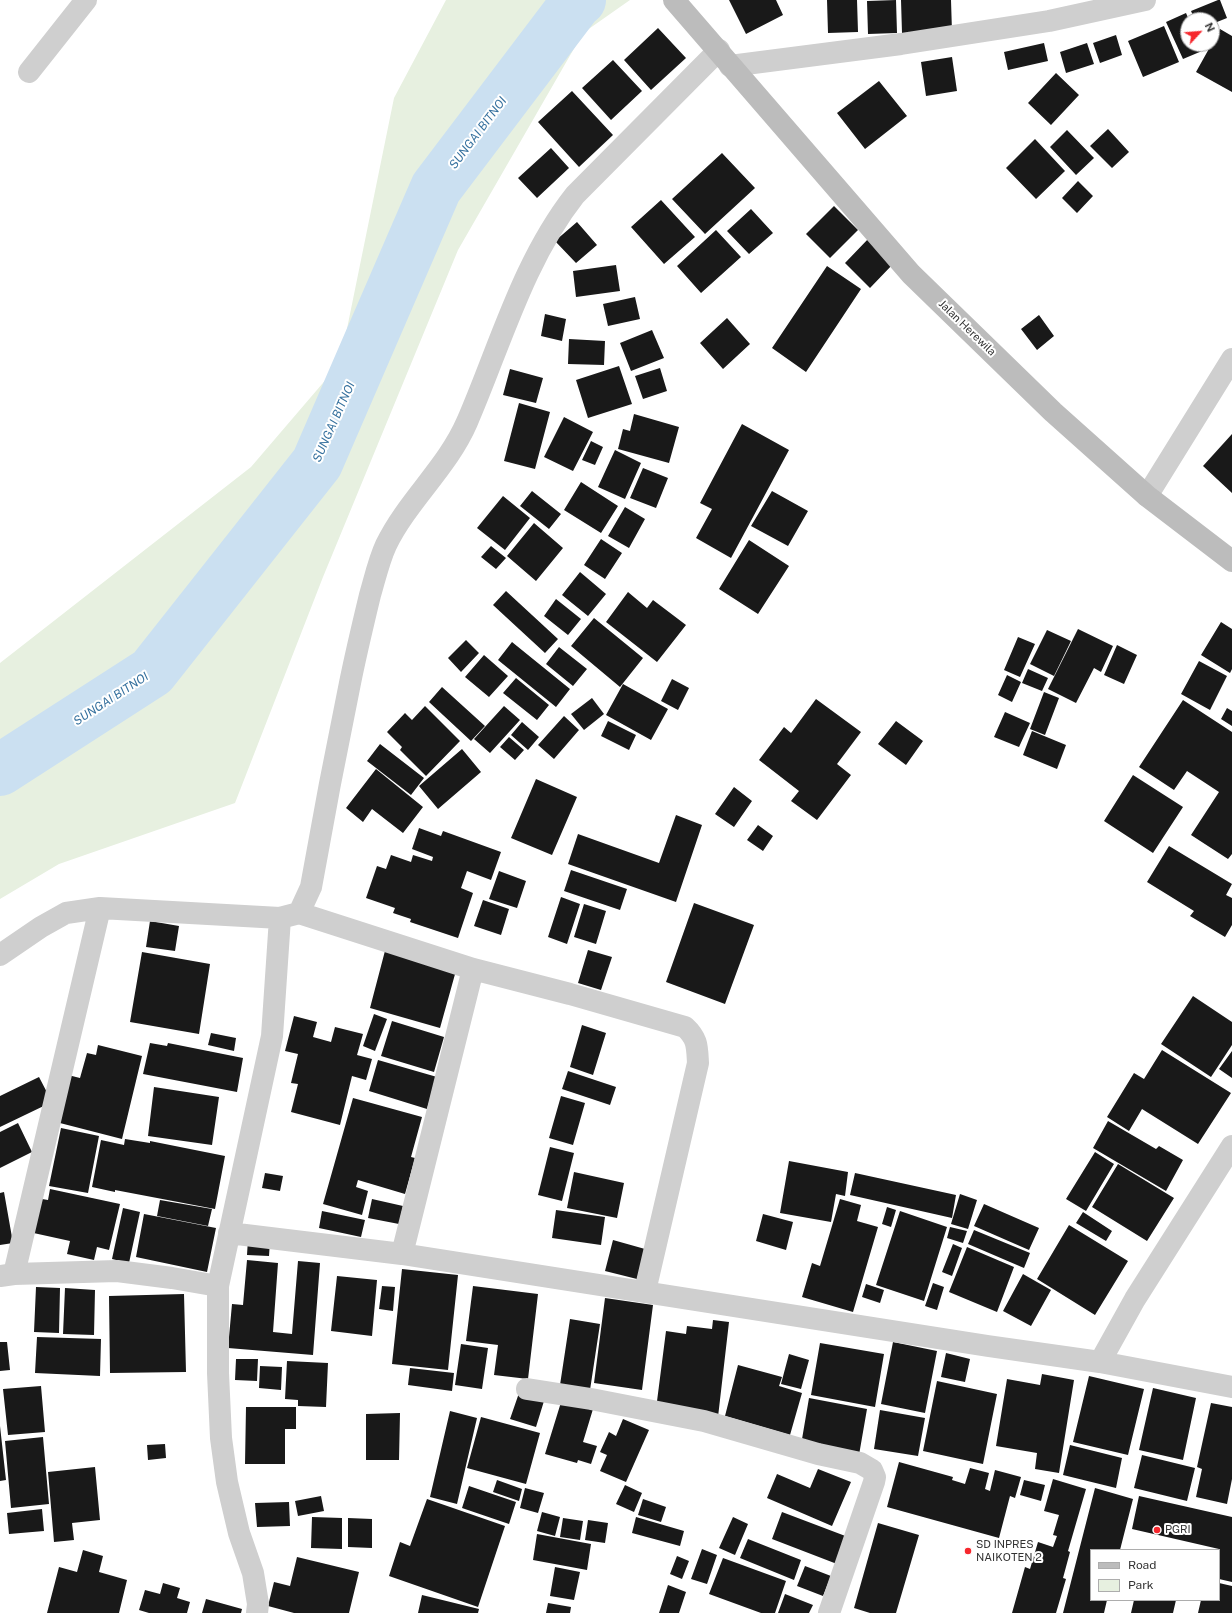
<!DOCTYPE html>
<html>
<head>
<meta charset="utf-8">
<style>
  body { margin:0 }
  #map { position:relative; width:1232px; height:1613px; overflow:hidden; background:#fff; font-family:"Public Sans",sans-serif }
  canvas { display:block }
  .legend { position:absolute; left:1090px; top:1549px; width:130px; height:52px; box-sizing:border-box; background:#fff; border:1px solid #adadad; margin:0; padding:5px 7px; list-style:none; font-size:12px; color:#323232 }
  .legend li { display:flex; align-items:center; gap:8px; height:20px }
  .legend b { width:20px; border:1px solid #adadad }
  .north { position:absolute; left:1180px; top:12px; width:40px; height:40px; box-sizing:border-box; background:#fff; border:1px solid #adadad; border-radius:50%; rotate:64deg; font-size:11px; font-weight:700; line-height:16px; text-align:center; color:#323232 }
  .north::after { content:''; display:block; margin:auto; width:14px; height:18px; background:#f6272d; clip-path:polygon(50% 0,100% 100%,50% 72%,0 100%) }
</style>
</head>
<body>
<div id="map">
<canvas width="1232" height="1613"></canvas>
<ul class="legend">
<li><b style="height:5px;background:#bcbcbc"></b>Road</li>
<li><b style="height:11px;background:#e7f0e0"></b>Park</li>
</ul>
<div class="north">N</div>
</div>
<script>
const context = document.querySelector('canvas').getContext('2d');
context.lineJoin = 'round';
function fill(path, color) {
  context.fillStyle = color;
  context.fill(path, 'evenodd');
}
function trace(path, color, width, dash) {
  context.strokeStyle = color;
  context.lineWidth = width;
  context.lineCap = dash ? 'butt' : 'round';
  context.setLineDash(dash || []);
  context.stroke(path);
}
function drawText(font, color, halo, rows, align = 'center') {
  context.font = font + ' "Public Sans",sans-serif';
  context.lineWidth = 4;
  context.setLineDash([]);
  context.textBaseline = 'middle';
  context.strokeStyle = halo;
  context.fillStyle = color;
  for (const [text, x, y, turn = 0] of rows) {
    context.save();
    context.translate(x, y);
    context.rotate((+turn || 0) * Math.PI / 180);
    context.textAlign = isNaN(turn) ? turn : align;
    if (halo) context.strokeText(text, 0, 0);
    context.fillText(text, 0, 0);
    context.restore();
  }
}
fill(new Path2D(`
  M446 0H630L583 33 458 250 323 577 235 803 59 864 0 899V663L251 467 340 363 394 98Z`), '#e7f0e0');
trace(new Path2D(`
  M0 770 152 672 317 463 436 188 576 3 580 0`), '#cbe0f1', 52);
fill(new Path2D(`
  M729 0H776L783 15 746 34Z
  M827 0H857L858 32 828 33Z
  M896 0 897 33 868 34 867 1Z
  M901 0H951L952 32 902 33Z
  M1218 0H1220L1227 18 1212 24V20H1195L1191 11Z
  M1186 13 1189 20 1188 44H1199L1202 51 1183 59 1166 22Z
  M1164 26 1179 62 1143 77 1128 41Z
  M658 28 686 58 651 90 624 60Z
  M1220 29 1232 36V92L1196 72Z
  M1116 35 1122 55 1100 63 1093 43Z
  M1044 43 1048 61 1008 70 1004 52Z
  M1087 43 1094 64 1066 73 1060 52Z
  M952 57 957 91 926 96 921 62Z
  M613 60 642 91 611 120 582 88Z
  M1056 73 1079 95 1051 125 1028 103Z
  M879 81 907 116 865 149 837 113Z
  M572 91 613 135 579 167 538 122Z
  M1108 129 1129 152 1112 168 1090 146Z
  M1067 130 1094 158 1076 175 1050 147Z
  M1035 139 1065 171 1036 199 1006 168Z
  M551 148 569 168 537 198 518 178Z
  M722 153 755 188 705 234 672 199Z
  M1078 181 1093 196 1077 213 1062 198Z
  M661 200 695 237 664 264 631 227Z
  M834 206 858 230 830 258 806 234Z
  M751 209 773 233 749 254 727 231Z
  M577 222 597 245 576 263 555 241Z
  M716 230 741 257 701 293 677 266Z
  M869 238 894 263 870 288 845 263Z
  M616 265 620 291 576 297 573 271Z
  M827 266 861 289 806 372 772 348Z
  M635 297 640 319 608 326 603 304Z
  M545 314 566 319 562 341 541 336Z
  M1039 315 1054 336 1037 350 1021 329Z
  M727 318 750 344 723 369 700 343Z
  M652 330 664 358 631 371 620 343Z
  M569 339 605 341 604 365 568 364Z
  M619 366 632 404 588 418 576 380Z
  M660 368 667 391 643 399 635 376Z
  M510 369 543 378 536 403 503 395Z
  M519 403 550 412 535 469 504 461Z
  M634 414 679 427 669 463 618 449 623 429 630 431Z
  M564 417 593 432 573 471 544 457Z
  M742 424 789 450 731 558 696 538 712 509 700 503Z
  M1232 434V493L1203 466Z
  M591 441 603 447 595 465 582 460Z
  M615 450 641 463 625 499 598 487Z
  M643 468 668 478 656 508 630 498Z
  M581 482 618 506 601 533 564 510Z
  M532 491 561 514 549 529 520 506Z
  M772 491 808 511 788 546 751 526Z
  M503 496 530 518 505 550 477 528Z
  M625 507 645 519 629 548 608 536Z
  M534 523 563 548 536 581 507 556Z
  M601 539 622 553 605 579 584 565Z
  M749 540 789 566 758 614 719 589Z
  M491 546 506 558 496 569 481 557Z
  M580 572 606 594 588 616 562 595Z
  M506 591 558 639 545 653 493 605Z
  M628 592 647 608 653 600 686 625 657 662 606 622Z
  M556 599 581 619 568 635 544 616Z
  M594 618 643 658 620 687 571 646Z
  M1221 622 1232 629V669L1230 673 1201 655Z
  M1078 629 1113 646 1101 672 1094 668 1076 703 1048 689Z
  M1047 630 1071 641 1054 676 1030 664Z
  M1018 637 1035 644 1020 677 1004 670Z
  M466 640 479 653 461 672 448 658Z
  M512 642 570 689 556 707 498 660Z
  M1117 645 1137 655 1124 684 1104 675Z
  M559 647 587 669 573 686 546 664Z
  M484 655 508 676 489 697 465 677Z
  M1199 661 1227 676 1210 710 1181 694Z
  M1028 669 1048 678 1042 691 1022 683Z
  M1007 675 1021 682 1012 702 998 695Z
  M516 678 549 705 537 720 503 693Z
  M672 679 689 688 678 710 661 701Z
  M623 684 668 709 651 740 606 715Z
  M442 687 485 726 471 741 429 702Z
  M1044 692 1059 698 1045 735 1030 729Z
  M592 698 604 714 584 730 571 714Z
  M816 699 861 732 837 764 851 775 817 820 791 801 799 791 759 760 784 727 791 733Z
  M1183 700 1232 732V854L1228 859 1191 835 1219 792 1187 771 1174 790 1139 767Z
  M425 706 460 741 426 776 400 750 402 747 387 732 405 713 412 720Z
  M504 706 520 720 490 753 474 739Z
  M1227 708 1232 711V726L1221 719Z
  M1005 712 1030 723 1019 747 994 737Z
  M564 716 579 730 554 759 538 745Z
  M608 721 636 735 629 750 601 736Z
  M896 721 923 741 906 765 878 744Z
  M522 722 539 737 528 750 511 735Z
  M1032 731 1066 745 1057 769 1023 755Z
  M509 737 524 750 515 760 500 747Z
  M380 744 424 778 411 795 367 761Z
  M462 749 481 772 438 809 419 786Z
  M376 769 423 807 403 833 372 809 363 822 346 808Z
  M1133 775 1183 807 1153 853 1104 821Z
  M536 779 577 797 552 855 511 838Z
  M734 787 752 801 734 827 715 814Z
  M676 815 702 825 676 902 568 864 578 834 659 863Z
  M758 825 773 836 763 851 747 840Z
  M419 828 441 836 443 831 501 852 491 880 467 871 461 888 473 893 458 938 410 922 411 919 393 913 395 908 366 898 377 866 386 869 391 855 411 862 413 855 432 861 433 857 412 849Z
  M1169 846 1232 884 1226 895 1232 898V925L1225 937 1190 916 1194 911 1147 882Z
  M571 870 627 889 620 910 564 891Z
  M499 871 526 881 517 908 489 899Z
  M561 897 580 904 567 944 548 937Z
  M483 900 509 909 501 935 474 926Z
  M694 903 754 925 725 1004 666 982Z
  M584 904 606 911 596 944 574 937Z
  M150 921 179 926 175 951 146 947Z
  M386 947 457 967 440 1028 370 1008Z
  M588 950 612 957 601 990 578 983Z
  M142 952 210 964 199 1034 130 1022Z
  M1193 996 1232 1022V1045L1211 1077 1161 1044Z
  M374 1014 387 1019 375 1051 363 1046Z
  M294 1016 317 1022 313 1037 331 1042 335 1027 363 1034 357 1055 372 1059 366 1080 352 1076 340 1125 291 1112 298 1084 291 1083 298 1054 285 1051Z
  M392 1021 444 1037 434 1072 381 1056Z
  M582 1025 606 1033 593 1075 570 1067Z
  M211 1033 236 1038 234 1051 208 1045Z
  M150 1043 167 1046 168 1043 243 1058 237 1092 143 1074Z
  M98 1045 142 1056 122 1139 56 1122 68 1075 80 1078 87 1053 96 1055Z
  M1162 1050 1231 1093 1198 1144 1142 1109 1129 1131 1107 1117 1134 1073 1144 1079Z
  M1232 1051V1078L1219 1069Z
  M378 1060 437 1077 427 1109 369 1091Z
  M568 1071 616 1087 610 1105 562 1089Z
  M39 1077 52 1102 0 1127V1096Z
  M154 1087 219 1097 212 1145 148 1136Z
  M561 1096 585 1103 573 1145 549 1138Z
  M353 1098 422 1117 411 1157 415 1158 405 1194 358 1180 356 1187 368 1191 362 1215 323 1204Z
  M1108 1121 1156 1149 1159 1146 1183 1160 1166 1191 1093 1148Z
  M18 1123 32 1152 0 1168V1132Z
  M61 1128 99 1136 88 1193 49 1186Z
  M125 1139 150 1143V1141L225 1156 215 1209 115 1190V1192L92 1187 101 1140 124 1145Z
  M550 1147 574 1153 562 1201 538 1195Z
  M1095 1152 1114 1164 1086 1211 1066 1199Z
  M789 1161 848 1172 845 1196 836 1194 831 1222 780 1213Z
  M1118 1164 1174 1198 1147 1241 1092 1207Z
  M574 1172 624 1183 617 1218 567 1208Z
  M265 1173 283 1176 280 1191 262 1188Z
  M855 1173 956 1195 952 1218 850 1195Z
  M50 1189 120 1204 109 1250 97 1247 94 1260 67 1254 70 1241 29 1232 36 1198 48 1200Z
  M4 1192 13 1243 0 1245V1193Z
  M960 1194 977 1200 968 1229 951 1224Z
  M372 1199 403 1206 399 1224 368 1218Z
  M840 1199 861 1205 857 1221 878 1227 853 1312 802 1297 812 1263 820 1266Z
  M160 1200 212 1209 208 1226 157 1216Z
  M984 1204 1039 1228 1029 1250 974 1226Z
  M887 1207 896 1210 891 1227 882 1224Z
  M123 1208 140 1212 129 1263 112 1259Z
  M556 1210 605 1217 601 1245 552 1238Z
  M322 1211 365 1220 361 1237 319 1228Z
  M900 1211 947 1227 924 1301 876 1285Z
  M1083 1212 1112 1231 1106 1241 1076 1223Z
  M144 1214 216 1228 207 1272 136 1257Z
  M763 1214 793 1222 786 1250 756 1241Z
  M1069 1225 1128 1261 1095 1315 1037 1279Z
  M950 1227 967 1231 963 1243 947 1238Z
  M974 1230 1030 1253 1024 1268 968 1244Z
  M248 1239 270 1241 269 1256 247 1255Z
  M613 1240 645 1249 637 1279 605 1271Z
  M953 1244 962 1248 952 1276 942 1272Z
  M967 1247 1014 1267 997 1312 949 1292Z
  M247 1260 278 1263 273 1332 292 1334 298 1261 320 1263 313 1355 228 1348 232 1304 243 1305Z
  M402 1269 458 1275 448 1370 392 1364Z
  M1023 1274 1051 1290 1031 1326 1003 1311Z
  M337 1276 377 1280 372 1336 331 1331Z
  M933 1283 944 1287 937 1310 925 1306Z
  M866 1284 884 1290 880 1303 862 1297Z
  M382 1286 395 1287 393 1311 379 1309Z
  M473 1286 538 1294 528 1379 494 1375 498 1345 466 1341Z
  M36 1287 60 1288 59 1333 34 1332Z
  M65 1288 95 1290 94 1335 63 1334Z
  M184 1294 186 1372 110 1373 109 1296Z
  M605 1298 653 1305 642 1390 594 1383Z
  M570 1319 600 1324 590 1390 560 1385Z
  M713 1320 729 1322 718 1417 656 1409 666 1331 686 1334 687 1326 712 1329Z
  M37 1337 101 1339 100 1376 35 1373Z
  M0 1342H7L10 1370 0 1371Z
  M893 1342 937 1351 925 1413 881 1404Z
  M820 1343 884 1354 875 1407 811 1395Z
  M461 1344 488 1348 482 1389 455 1385Z
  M946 1353 970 1359 965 1382 941 1377Z
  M789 1354 809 1360 801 1389 781 1384Z
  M236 1359H258L257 1381 235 1380Z
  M287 1361 328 1363 326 1407 298 1406V1400L285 1399Z
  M738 1365 782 1377 779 1386 802 1393 790 1435 725 1416Z
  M260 1366 282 1367 281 1390 259 1388Z
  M410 1368 454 1373 452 1391 408 1385Z
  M1042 1374 1074 1380 1059 1473 1035 1469 1037 1453 996 1446 1007 1379 1040 1385Z
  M1089 1376 1144 1389 1128 1455 1073 1442Z
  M937 1381 997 1394 983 1464 923 1451Z
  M41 1386 45 1432 8 1435 3 1389Z
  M1153 1388 1196 1398 1183 1460 1139 1450Z
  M519 1393 544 1401 536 1427 510 1419Z
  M809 1398 867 1409 859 1455 801 1445Z
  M562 1399 593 1409 583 1442 597 1446 591 1464 578 1460 577 1463 545 1454Z
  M1211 1403 1232 1407V1479L1227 1504 1196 1497 1202 1469 1197 1467Z
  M246 1407H296V1429H285V1464H245Z
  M880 1410 925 1418 918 1456 874 1449Z
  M450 1411 477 1418 457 1504 430 1497Z
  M400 1413 399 1460H366V1414Z
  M481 1417 540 1433 526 1484 467 1468Z
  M623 1419 649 1430 626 1482 600 1471 607 1455 600 1452 609 1432 616 1436Z
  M0 1426 6 1480 0 1481Z
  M43 1437 49 1504 11 1508 5 1441Z
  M165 1444 166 1458 148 1460 147 1445Z
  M1070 1445 1122 1458 1116 1488 1063 1475Z
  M1142 1455 1195 1468 1187 1501 1134 1488Z
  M899 1462 953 1477 952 1480 965 1484 970 1468 989 1473 985 1489 990 1491 995 1470 1021 1477 1015 1498 1010 1496 999 1538 887 1507Z
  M95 1467 100 1520 72 1523 74 1540 54 1542 48 1472Z
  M818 1469 851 1482 832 1526 767 1498 777 1474 810 1488Z
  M1053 1479 1086 1489 1068 1551 1070 1552 1063 1578 1066 1579 1056 1613H1012L1025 1567 1030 1569 1038 1542 1053 1547 1057 1536 1053 1535 1059 1515 1044 1511Z
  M497 1480 522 1489 519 1501 493 1492Z
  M1024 1480 1045 1485 1041 1501 1020 1495Z
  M625 1485 642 1493 634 1512 616 1504Z
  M469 1486 516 1502 509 1524 462 1508Z
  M525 1488 544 1493 538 1513 520 1508Z
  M1095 1488 1133 1499 1120 1550H1091V1600H1107L1104 1613H1063Z
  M321 1496 324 1511 298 1516 295 1501Z
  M1139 1496 1232 1517V1582L1219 1579V1549L1132 1529Z
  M427 1499 505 1526 478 1607 389 1576 400 1542 410 1546Z
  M643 1499 666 1507 661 1522 638 1515Z
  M289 1502 290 1526 257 1527 255 1503Z
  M42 1509 44 1531 9 1534 7 1513Z
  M542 1512 560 1517 555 1536 537 1531Z
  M782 1512 848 1537 837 1564 772 1539Z
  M312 1517 342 1518V1549L311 1548Z
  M636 1517 684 1531 680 1546 632 1533Z
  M733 1517 748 1524 735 1555 719 1548Z
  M348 1518 372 1519V1548L348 1547Z
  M563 1518 583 1521 580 1540 560 1537Z
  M588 1520 608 1523 605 1543 585 1540Z
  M878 1523 919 1535 896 1613H870L854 1608Z
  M537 1534 591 1544 587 1570 533 1560Z
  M748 1539 801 1560 794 1580 740 1558Z
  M702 1549 717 1555 707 1584 691 1579Z
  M83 1550 103 1556 99 1572 127 1580 119 1613H47L59 1567 77 1572Z
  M677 1556 689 1561 682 1579 670 1574Z
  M297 1557 359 1572 349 1613H294L268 1606 274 1582 290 1586Z
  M723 1558 786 1581 775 1613H761L709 1594Z
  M805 1566 831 1576 823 1596 797 1586Z
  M555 1567 580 1572 574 1600 550 1596Z
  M163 1583 180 1588 177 1598 190 1602 187 1613H149L139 1610 145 1590 160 1594Z
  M1219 1583 1232 1586V1613H1198L1201 1600H1219Z
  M668 1585 686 1592 679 1613H659Z
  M785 1594 813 1605 809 1613H778Z
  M422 1595 479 1609 478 1613H418Z
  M206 1599 242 1609 241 1613H202Z
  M1134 1600H1176L1173 1613H1131Z
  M548 1603 571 1607 570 1613H546Z`), '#191919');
trace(new Path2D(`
  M730 66 901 44 1049 21 1145 0
  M29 72 86 0
  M1147 496 1232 359
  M299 913 473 969 570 994 685 1027C698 1039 697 1047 698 1063L645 1291
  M0 955 41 927 66 913 100 908 280 918
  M229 1233 402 1254 988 1346 1100 1362 1232 1387
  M402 1254 473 969
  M14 1274 100 908
  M0 1276 14 1274 117 1271 172 1278 218 1286
  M1100 1362 1135 1299 1232 1146
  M527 1389 591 1399 704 1421 818 1454 860 1463 872 1470 875 1477 874 1482 829 1613
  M257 1613 258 1604 253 1573 239 1533 227 1482 221 1438 218 1373V1286L272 1036 280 918 299 913 311 887C323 819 336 751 350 683 356 653 363 624 370 595 375 578 379 560 386 545 408 500 447 468 467 422 500 346 523 261 575 195L719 50`), '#cfcfcf', 22);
trace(new Path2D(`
  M674 0 911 274 1053 412 1147 496 1232 561`), '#bcbcbc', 22);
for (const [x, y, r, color] of [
  [1157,1530,4,"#f6272d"],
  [968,1551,4,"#f6272d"]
]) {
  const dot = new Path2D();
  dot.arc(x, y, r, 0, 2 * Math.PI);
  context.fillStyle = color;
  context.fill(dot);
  trace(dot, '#fff', 1.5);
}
drawText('11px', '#323232', '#fff', [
  ["Jalan Herewila",967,328,44]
]);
drawText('11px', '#323232', '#fff', [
  ["PGRI",1165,1530],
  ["SD INPRES",976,1545],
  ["NAIKOTEN 2",976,1558]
], 'left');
drawText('italic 12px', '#36719e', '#fff', [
  ["SUNGAI BITNOI",478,133,-53],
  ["SUNGAI BITNOI",334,422,-66],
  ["SUNGAI BITNOI",111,699,-33]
]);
</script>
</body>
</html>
